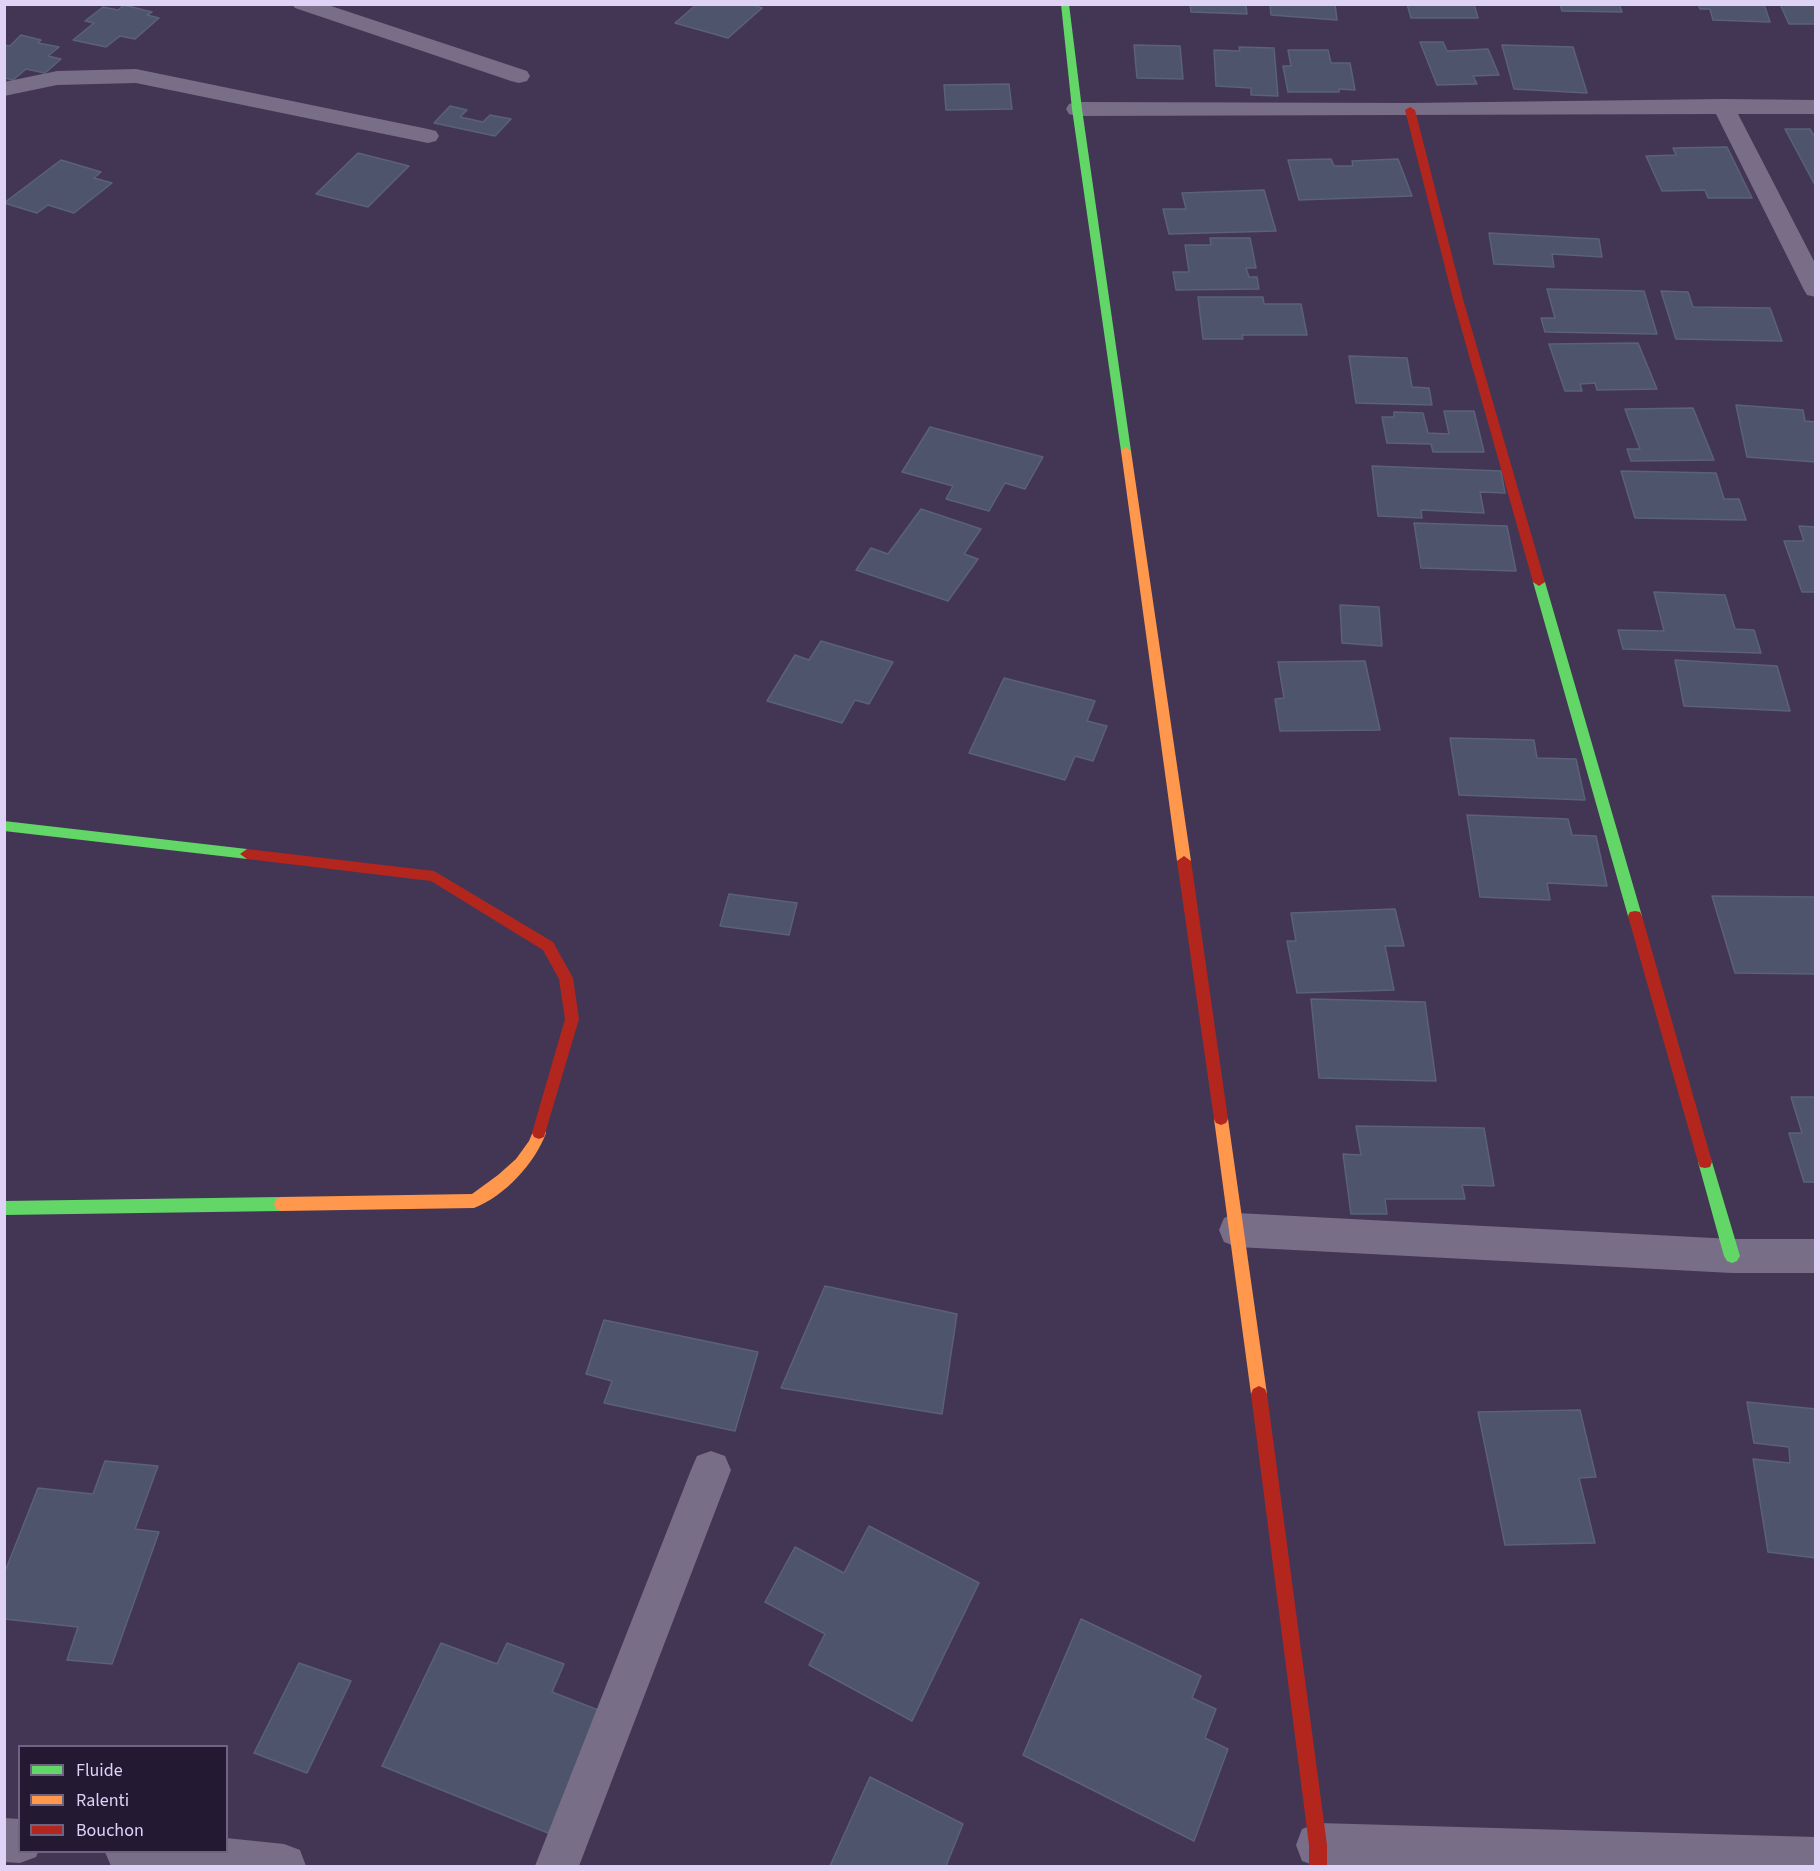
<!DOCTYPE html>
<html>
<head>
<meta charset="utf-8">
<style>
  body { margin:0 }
  #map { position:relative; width:1820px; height:1871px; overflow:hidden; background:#433655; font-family:"Source Sans 3",sans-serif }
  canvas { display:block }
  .frame { position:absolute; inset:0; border:6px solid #ded3f6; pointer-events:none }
  .legend { position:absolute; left:18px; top:1745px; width:210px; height:108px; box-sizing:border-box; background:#231933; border:2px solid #6e6381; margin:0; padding:8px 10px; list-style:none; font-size:18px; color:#ded3f6 }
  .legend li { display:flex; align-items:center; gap:12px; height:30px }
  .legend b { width:30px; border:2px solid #6e6381 }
</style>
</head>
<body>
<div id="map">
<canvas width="1820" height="1871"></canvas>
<div class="frame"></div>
<ul class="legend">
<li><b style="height:8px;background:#63d668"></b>Fluide</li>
<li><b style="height:8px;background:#ff974d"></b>Ralenti</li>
<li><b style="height:8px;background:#b3261e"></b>Bouchon</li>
</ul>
</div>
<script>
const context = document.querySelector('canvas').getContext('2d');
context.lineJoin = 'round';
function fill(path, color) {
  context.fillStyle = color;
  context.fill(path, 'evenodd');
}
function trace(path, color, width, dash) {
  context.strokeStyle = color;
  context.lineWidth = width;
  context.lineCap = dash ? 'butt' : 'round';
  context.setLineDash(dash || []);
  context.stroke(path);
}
const building = new Path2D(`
  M697 4H749L762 8 728 38 675 23Z
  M1190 4H1260V5H1246L1247 14 1191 12Z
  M1270 4H1335L1337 20 1271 15Z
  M1407 4H1474L1478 18H1411Z
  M1560 4H1619L1622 12 1562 11Z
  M1698 4H1764L1770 22 1713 20 1710 9H1700Z
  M1780 4H1816V24H1789Z
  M124 5 152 12 147 15 159 18 135 39 120 36 106 47 73 40 94 23 85 21 103 7 118 10Z
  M21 35 41 40 38 43 59 47 48 56 61 59 45 73 26 69 13 80 4 78V45L10 46Z
  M1420 42H1443L1447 51 1488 49 1499 75 1473 76 1477 84 1437 85Z
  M1134 45 1180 46 1183 79 1137 78Z
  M1502 45 1573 47 1587 93 1514 89Z
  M1239 47 1274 48 1278 96 1251 95V88L1216 86 1214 50 1240 51Z
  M1288 50H1328L1331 63H1350L1355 90 1339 89V92H1288L1283 66H1291Z
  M1009 84 1012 109 946 110 944 85Z
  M450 106 467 110 460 117 483 122 490 115 511 119 495 136 434 123Z
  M1785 129H1810L1816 139V187Z
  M1727 147 1752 198H1708L1705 190 1662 191 1646 156 1676 155 1673 148Z
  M358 153 409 166 368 207 316 194Z
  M1331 159 1334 166H1353L1352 161 1398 159 1412 196 1299 200 1288 160Z
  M61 160 101 172 94 178 112 183 74 213 48 205 37 213 4 203Z
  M1264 190 1276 231 1169 234 1163 209H1186L1182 193Z
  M1489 233 1599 239 1602 257 1552 254 1554 267 1494 264Z
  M1210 238H1250L1256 268H1246L1249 277H1257L1259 289 1176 290 1173 272H1189L1185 245H1211Z
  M1547 289 1644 291 1657 334 1545 332 1541 318H1555Z
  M1661 291 1688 292 1693 307 1770 308 1782 341 1676 339Z
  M1198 297H1263L1264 304H1301L1307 335H1242L1243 339H1203Z
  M1638 343 1657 389 1597 390 1595 383 1580 384 1582 391H1565L1549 344Z
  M1349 356 1407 358 1412 387 1429 388 1432 405 1356 403Z
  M1736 405 1803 410 1805 421 1816 422V462L1747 457Z
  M1693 408 1714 460 1631 461 1627 449H1640L1625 409Z
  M1444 411H1474L1484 452H1433L1431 444 1387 443 1382 417H1394V412L1423 413 1428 433 1449 434Z
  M930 427 1043 457 1025 489 1005 483 989 511 946 499 953 486 902 472Z
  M1372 466 1501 471 1505 493 1480 492 1484 513 1421 510 1422 518 1378 516Z
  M1621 471 1716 473 1724 499H1739L1746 520 1635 518Z
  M921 509 981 529 964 554 978 559 948 601 856 570 871 548 888 554Z
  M1414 523 1507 526 1516 571 1421 568Z
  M1799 526 1816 527V592H1802L1784 541H1804Z
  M1654 592 1725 595 1735 629 1754 630 1761 653 1623 649 1618 630 1664 631Z
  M1340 605 1379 607 1382 646 1342 643Z
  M821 641 893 662 869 704 855 700 842 723 767 701 795 655 809 660Z
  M1675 660 1777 666 1790 711 1684 706Z
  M1365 661 1380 730 1280 731 1275 699 1284 698 1278 662Z
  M1004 678 1095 701 1087 721 1107 726 1093 761 1075 756 1065 780 969 753Z
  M1450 738 1534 740 1537 758 1576 759 1585 800 1459 795Z
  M1467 815 1568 819 1572 835 1596 836 1607 886 1547 883 1550 900 1480 897Z
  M729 894 797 903 789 935 720 926Z
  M1712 896 1816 897V974L1735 973Z
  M1395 909 1404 946H1385L1394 990 1297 993 1287 941H1296L1291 913Z
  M1311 999 1425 1002 1436 1081 1319 1078Z
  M1791 1097H1816V1182H1804L1789 1133H1802Z
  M1356 1126 1484 1128 1494 1186 1462 1185 1465 1199H1385L1387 1214H1351L1343 1154 1361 1155Z
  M825 1286 957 1314 942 1414 781 1388Z
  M604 1320 758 1352 735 1431 604 1403 612 1381 586 1374Z
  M1747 1402 1816 1409V1558L1768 1552 1753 1459 1790 1463 1789 1447 1754 1443Z
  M1580 1410 1596 1477 1579 1478 1595 1543 1505 1545 1478 1412Z
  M105 1461 158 1466 135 1529 159 1532 112 1664 67 1660 78 1627 4 1619V1574L38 1488 93 1494Z
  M869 1526 979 1583 912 1721 809 1665 825 1634 765 1602 795 1547 844 1573Z
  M1081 1619 1201 1676 1192 1698 1216 1709 1205 1738 1228 1749 1194 1841 1023 1755Z
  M441 1643 497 1664 507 1643 564 1664 552 1692 606 1713 553 1835 382 1766Z
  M299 1663 351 1681 307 1773 254 1753Z
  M870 1777 963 1824 946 1866H830Z`);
fill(building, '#4e546b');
trace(building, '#5a6178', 1.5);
fill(new Path2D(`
  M292 4H325L527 71 530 76 527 81 519 83 511 81 295 8Z
  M136 69 428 129 436 131 439 136 436 141 428 143 136 83 57 85 4 96V82L57 71Z
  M1723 99 1816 100V114H1738L1816 265V297L1807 295 1804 290 1716 114 1077 116 1069 114 1066 109 1069 104 1077 102 1410 103Z
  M1237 1213 1732 1239H1816V1273H1732L1237 1247 1224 1242 1219 1230 1224 1218Z
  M711 1451 725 1456 731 1470 579 1866H535L691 1470 697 1456Z
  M4 1818 20 1819V1852H38L36 1857 20 1863 4 1862Z
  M1318 1823 1816 1837V1866H1316L1302 1861 1296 1845 1302 1829Z
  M226 1838 284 1844 300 1850 306 1866H111L105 1852H226Z`), '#796e88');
fill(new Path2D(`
  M1061 4H1069L1082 109 1131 451 1126 455 1121 451 1072 109Z
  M1539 578 1545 582 1642 916 1640 920H1630L1628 916 1533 582Z
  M4 821 247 849 254 854 247 859 4 831Z
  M1705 1156 1710 1157 1712 1162 1740 1256 1737 1261 1732 1263 1727 1261 1724 1256 1698 1162 1700 1157Z
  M281 1197 286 1199 288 1204 286 1209 281 1211 4 1215V1201Z`), '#63d668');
fill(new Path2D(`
  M1126 447 1131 451 1191 861 1184 866 1177 861 1121 451Z
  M1221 1113 1226 1115 1228 1119 1267 1394 1265 1399 1259 1402 1253 1399 1251 1394 1214 1119 1216 1115Z
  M539 1127 544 1129 546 1133C535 1163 505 1196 474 1208L281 1211 276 1209 274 1204 276 1199 281 1197 472 1194 498 1175 516 1159 529 1141 534 1129Z`), '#ff974d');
fill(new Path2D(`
  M1410 107 1415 110 1463 299 1545 582 1539 586 1533 582 1453 299 1405 110Z
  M247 849 434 871 553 942 573 978 579 1019 544 1137 539 1139 534 1137 532 1133 565 1019 559 979 543 950 431 881 247 859 240 854Z
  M1184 856 1191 861 1228 1119 1226 1123 1221 1125 1216 1123 1214 1119 1177 861Z
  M1635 911 1640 912 1642 916 1712 1162 1710 1167 1705 1168 1700 1167 1698 1162 1628 916 1630 912Z
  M1259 1386 1265 1389 1267 1394 1327 1845V1866H1309V1845L1251 1394 1253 1389Z`), '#b3261e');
</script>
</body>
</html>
